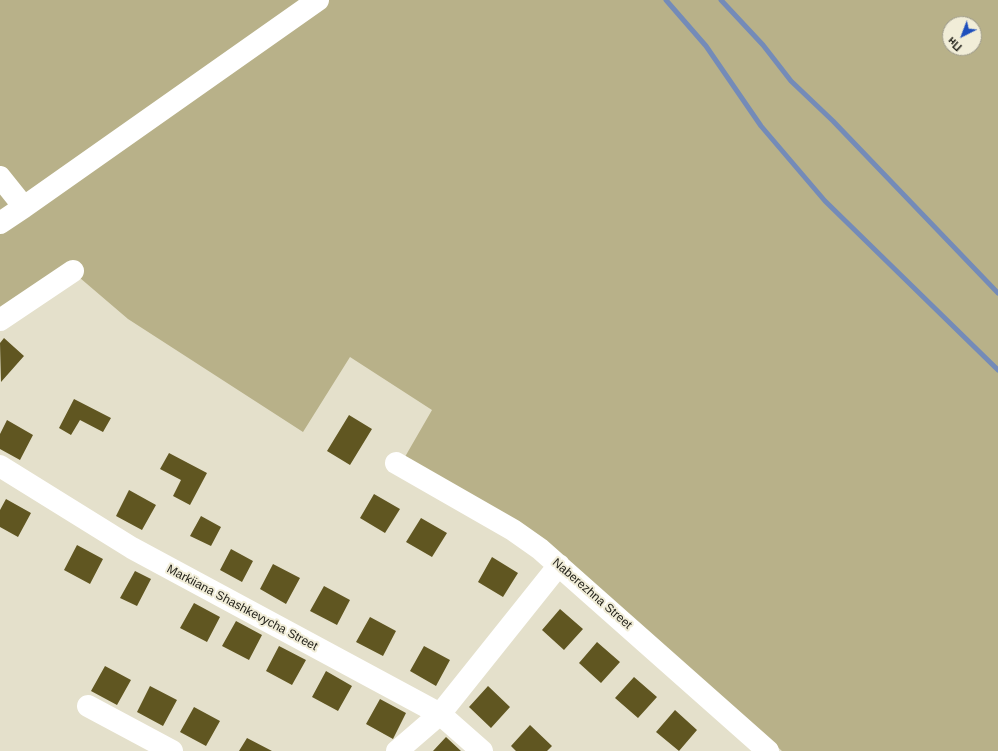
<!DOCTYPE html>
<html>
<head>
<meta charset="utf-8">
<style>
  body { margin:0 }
  #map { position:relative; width:998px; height:751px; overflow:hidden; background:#e4e0cb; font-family:Helvetica,sans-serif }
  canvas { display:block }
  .north { position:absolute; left:942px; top:16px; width:40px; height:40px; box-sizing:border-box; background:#f1edd8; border:1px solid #9c998a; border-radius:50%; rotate:222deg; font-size:11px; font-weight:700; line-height:16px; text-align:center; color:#1d1c15 }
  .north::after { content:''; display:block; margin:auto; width:14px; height:18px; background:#1e4fbc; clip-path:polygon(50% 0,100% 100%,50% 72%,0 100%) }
</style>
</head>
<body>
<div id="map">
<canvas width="998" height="751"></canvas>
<div class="north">Пн</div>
</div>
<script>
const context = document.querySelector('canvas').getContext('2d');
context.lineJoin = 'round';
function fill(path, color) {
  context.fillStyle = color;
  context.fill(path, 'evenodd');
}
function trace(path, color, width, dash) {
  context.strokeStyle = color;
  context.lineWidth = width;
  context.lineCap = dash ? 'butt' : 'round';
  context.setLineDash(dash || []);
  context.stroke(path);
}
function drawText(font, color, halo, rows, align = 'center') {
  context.font = font + ' Helvetica,sans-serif';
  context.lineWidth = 4;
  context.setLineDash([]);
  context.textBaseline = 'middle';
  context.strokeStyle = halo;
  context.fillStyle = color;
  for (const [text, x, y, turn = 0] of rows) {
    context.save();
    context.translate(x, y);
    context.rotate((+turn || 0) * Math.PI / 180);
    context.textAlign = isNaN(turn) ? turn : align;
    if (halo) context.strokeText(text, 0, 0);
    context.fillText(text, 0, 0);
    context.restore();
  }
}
fill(new Path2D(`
  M0 0H998V751H782L566 558 402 462 432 410 350 357 303 432 128 319 73 272 0 321ZM950 24H974V48H950Z`), '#b8b189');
trace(new Path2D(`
  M666 0 706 46 761 126 825 201 998 370
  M721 0 763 45 791 81 833 121 998 293`), '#748bb8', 5);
fill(new Path2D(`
  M4 338 24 356 1 382 0 343Z
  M74 399 111 418 103 432 80 420 71 435 59 428Z
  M349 415 372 429 350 465 327 451Z
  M7 420 33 435 20 460 0 449V434Z
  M169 453 207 473 190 505 173 496 181 480 160 469Z
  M129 490 156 505 142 530 116 516Z
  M374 494 400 509 385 533 360 518Z
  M6 499 31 513 18 537 0 527V510Z
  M201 516 221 527 211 546 190 536Z
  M421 518 447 533 432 557 406 542Z
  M77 545 103 559 90 584 64 570Z
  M231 549 253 561 242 582 220 570Z
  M492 557 518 573 503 597 478 582Z
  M273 564 300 578 286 604 260 589Z
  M135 571 151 579 137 606 120 598Z
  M324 586 350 600 337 625 310 611Z
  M194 603 220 617 207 642 180 628Z
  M560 609 583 629 564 650 542 630Z
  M370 617 396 631 383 656 356 642Z
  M236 621 262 635 249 660 222 646Z
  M597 642 620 662 601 683 579 663Z
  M279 646 306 660 292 685 266 671Z
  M424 646 450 660 436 686 410 671Z
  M105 666 131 680 117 705 91 691Z
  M326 671 352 686 338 711 312 697Z
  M634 677 657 697 638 718 615 698Z
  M150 686 177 700 163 726 137 712Z
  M488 686 510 707 491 728 469 707Z
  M380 699 406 713 393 739 366 724Z
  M194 707 220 721 206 746 180 732Z
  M675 710 697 730 679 751 656 732Z
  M530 725 552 746 547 751H516L511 746Z
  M446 737 461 751H433Z
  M247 738 272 751H239Z`), '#605621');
trace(new Path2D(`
  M0 177 24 207 318 0
  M0 223 24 207
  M0 320 73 271
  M396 463 513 530 540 549 768 751
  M0 466 132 548 440 714 482 751
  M88 706 172 751
  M397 751 440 714 559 565`), '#fff', 22);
drawText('12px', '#1d1c15', '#f1edd8', [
  ["Naberezhna Street",592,594,41],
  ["Markiiana Shashkevycha Street",242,608,28]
]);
</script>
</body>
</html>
